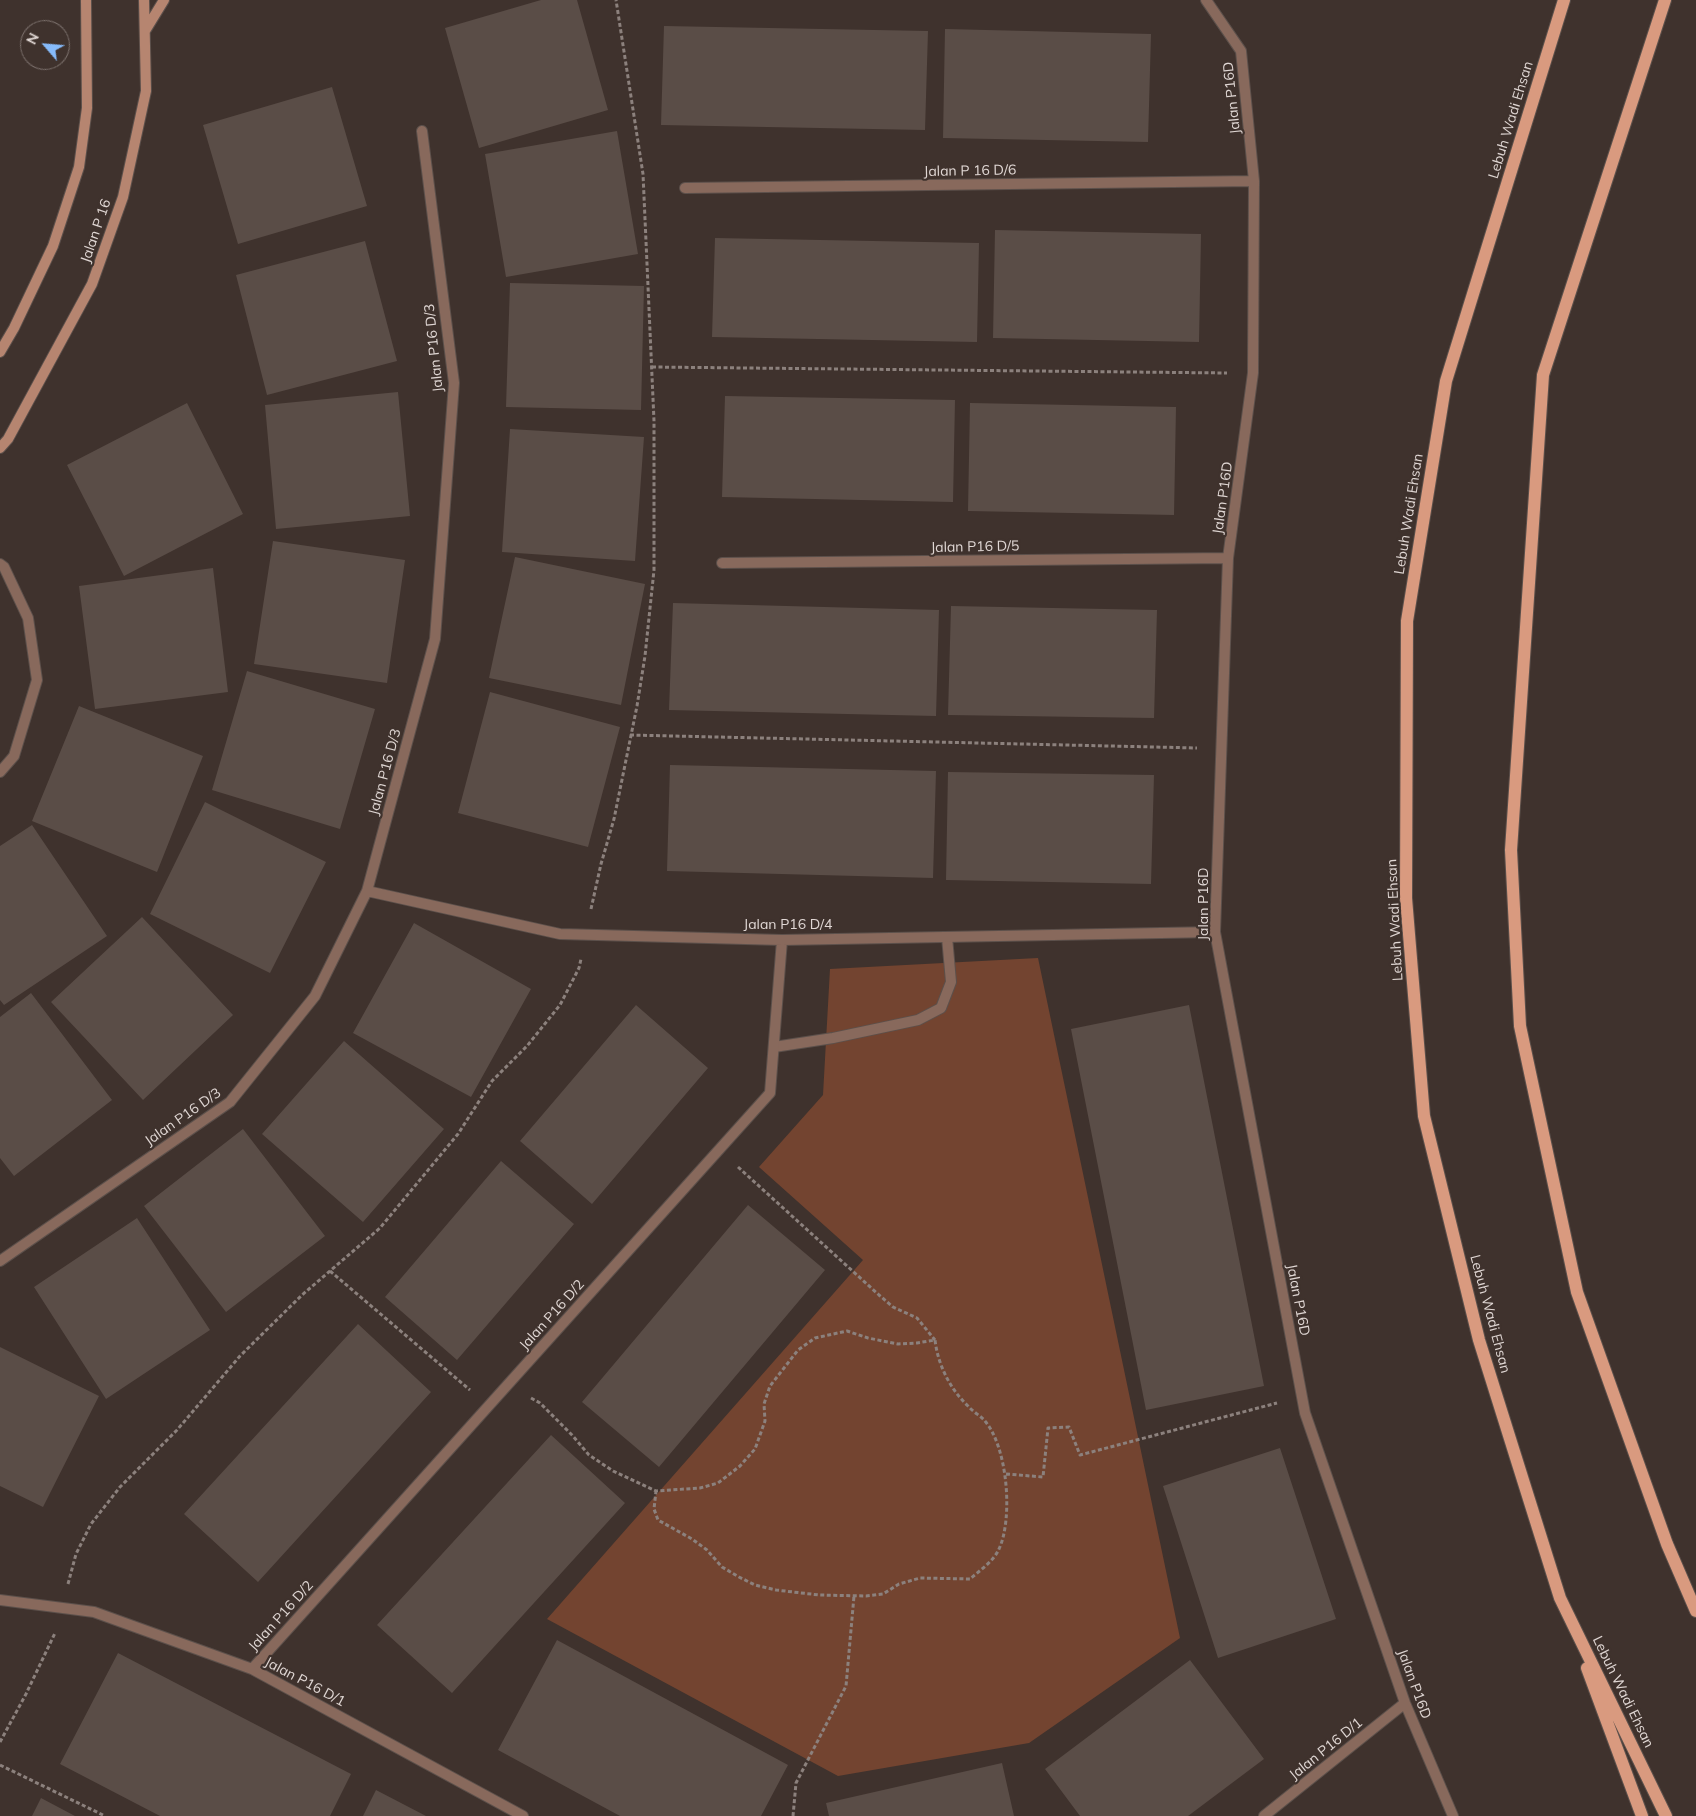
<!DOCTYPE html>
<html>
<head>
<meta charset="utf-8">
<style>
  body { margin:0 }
  #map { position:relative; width:1696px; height:1816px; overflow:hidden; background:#3f322d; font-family:Mulish,sans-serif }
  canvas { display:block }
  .north { position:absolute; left:20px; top:20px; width:50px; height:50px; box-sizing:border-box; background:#3f322d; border:1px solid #7f7470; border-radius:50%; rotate:297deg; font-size:14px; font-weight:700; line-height:20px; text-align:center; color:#e0d7d4 }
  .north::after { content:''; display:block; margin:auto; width:18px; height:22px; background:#86bbfb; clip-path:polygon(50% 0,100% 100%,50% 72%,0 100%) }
</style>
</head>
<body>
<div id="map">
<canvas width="1696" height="1816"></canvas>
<div class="north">N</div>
</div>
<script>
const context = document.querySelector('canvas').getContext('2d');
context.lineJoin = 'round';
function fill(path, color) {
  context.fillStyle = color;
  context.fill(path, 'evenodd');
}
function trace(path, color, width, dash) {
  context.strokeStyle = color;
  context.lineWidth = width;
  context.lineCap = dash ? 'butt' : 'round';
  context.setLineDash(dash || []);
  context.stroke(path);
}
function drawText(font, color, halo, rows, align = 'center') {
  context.font = font + ' Mulish,sans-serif';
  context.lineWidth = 4.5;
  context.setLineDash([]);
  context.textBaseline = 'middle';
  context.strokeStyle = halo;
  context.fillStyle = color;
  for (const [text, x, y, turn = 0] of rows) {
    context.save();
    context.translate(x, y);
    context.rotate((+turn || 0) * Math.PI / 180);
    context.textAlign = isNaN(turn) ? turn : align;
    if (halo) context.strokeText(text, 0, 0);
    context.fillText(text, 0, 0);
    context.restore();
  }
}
fill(new Path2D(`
  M1038 958 1180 1638 1029 1743 838 1776 547 1619 863 1260 759 1167 823 1095 830 969Z`), '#734430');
fill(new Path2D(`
  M541 0H577L608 110 479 148 445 28Z
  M664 26 928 31 925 130 661 125Z
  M945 29 1151 34 1148 142 943 138Z
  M332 87 367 206 238 244 203 125Z
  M617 131 638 254 506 277 485 154Z
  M995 230 1201 234 1199 342 993 338Z
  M715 238 979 243 977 342 712 337Z
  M365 241 397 361 267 395 236 275Z
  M510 283 644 286 641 410 506 407Z
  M398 392 410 516 276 529 265 405Z
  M725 396 955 400 953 502 722 497Z
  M187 403 243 514 124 576 67 465Z
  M970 403 1176 407 1174 515 968 511Z
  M510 429 644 437 635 561 502 552Z
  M273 541 405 560 387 683 254 664Z
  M515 557 645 584 621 705 489 678Z
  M213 568 228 692 95 709 79 586Z
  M673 603 939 610 936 716 669 710Z
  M951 606 1157 610 1154 718 948 715Z
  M247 671 375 709 340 829 212 790Z
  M490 692 620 727 588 847 458 813Z
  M79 706 203 756 157 872 32 821Z
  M670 765 936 771 933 878 667 871Z
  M948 772 1154 775 1151 884 946 880Z
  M205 802 326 862 270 973 150 914Z
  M32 825 107 936 4 1005 0 1000V846Z
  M142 917 233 1015 143 1100 51 1002Z
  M414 923 531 989 471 1097 353 1033Z
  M31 993 112 1100 14 1176 0 1158V1017Z
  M636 1005 708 1068 592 1204 520 1141Z
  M1189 1005 1264 1386 1146 1410 1071 1029Z
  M344 1041 444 1129 363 1222 262 1134Z
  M243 1129 325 1236 226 1312 144 1206Z
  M501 1161 574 1224 457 1360 385 1297Z
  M748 1205 825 1270 659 1467 582 1402Z
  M137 1218 210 1330 106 1399 34 1287Z
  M358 1324 431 1392 258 1582 184 1514Z
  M0 1347 99 1396 43 1507 0 1486Z
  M551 1435 625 1503 452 1693 377 1625Z
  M1280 1448 1336 1619 1218 1658 1163 1486Z
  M557 1640 788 1765 761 1816H620L498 1750Z
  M118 1653 351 1774 330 1816H160L60 1764Z
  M1190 1660 1264 1759 1188 1816H1080L1045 1769Z
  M1002 1763 1014 1816H829L826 1803Z
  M376 1790 426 1816H363Z
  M41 1798 75 1816H32Z`), '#5a4d47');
const lane = new Path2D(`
  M774 1047 833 1038 918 1020 941 1008 951 982 947 937`);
const street = new Path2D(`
  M1206 0 1241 51 1254 181 1253 373 1228 558 1215 932 1305 1413 1405 1703 1453 1816
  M685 188 1254 181
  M722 563 1228 558
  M0 564 4 567 28 618 37 680 14 756 0 772
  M367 891 560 934 782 940 1215 932
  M0 1261 230 1102 315 996 367 891 435 639 454 383 422 131
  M0 1600 94 1612 252 1669 523 1816
  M252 1669 770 1093 782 940
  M1264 1816 1405 1703`);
const secondary = new Path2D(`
  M145 31 164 0
  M0 352 14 328 53 246 79 167 87 108 86 0
  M0 448 8 439 92 284 123 197 146 91 144 0`);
const primary = new Path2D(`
  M1564 0 1446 381 1407 621 1406 898 1424 1116 1479 1340 1560 1598 1666 1816
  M1665 0 1543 375 1511 850 1520 1026 1577 1292 1667 1544 1696 1611
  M1587 1668 1642 1816`);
trace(lane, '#5c504b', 12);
trace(street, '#5c504b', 12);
trace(secondary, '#5c504b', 12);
trace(primary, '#5c504b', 14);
trace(new Path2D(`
  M652 367 1227 373
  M630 735 1197 748
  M591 909 601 864 614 819 637 706 645 656 654 570V421L643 174 616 0
  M738 1167 879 1295 893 1307 917 1318 935 1340
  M330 1271 470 1390
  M531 1398 540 1403 572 1435 589 1455 613 1471 656 1491 700 1488 718 1483 740 1466 755 1449 765 1421 764 1404 770 1386 798 1350 815 1338 847 1331 868 1338 898 1344 917 1343 935 1340C938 1365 950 1389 968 1406 973 1412 981 1416 985 1421 1008 1448 1013 1519 999 1549 994 1561 979 1571 970 1579L920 1578 899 1584 883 1594 866 1596 819 1595 776 1590 755 1585 739 1577 722 1567 707 1550 692 1539 658 1520 654 1509 656 1491
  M1006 1474 1043 1477 1048 1428 1069 1427 1080 1455 1277 1403
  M68 1584 76 1554 91 1524 120 1487 177 1430 240 1356 302 1295 380 1228 458 1134 492 1081 527 1046 560 1005 579 968 581 959
  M0 1742 26 1694 55 1633
  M0 1765 105 1816
  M793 1816 796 1783 846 1686 854 1596`), '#8c817d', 3, [4, 2.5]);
trace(lane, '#88695c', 10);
trace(street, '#88695c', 10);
trace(secondary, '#b68570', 10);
trace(primary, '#d99a7f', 12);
drawText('14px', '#e0d7d4', '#3f322d', [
  ["Jalan P16D",1232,98,-96],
  ["Lebuh Wadi Ehsan",1511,120,-73],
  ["Jalan P 16 D/6",970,171,-1],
  ["Jalan P 16",96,231,-71],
  ["Jalan P16 D/3",434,348,-96],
  ["Jalan P16D",1223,498,-82],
  ["Lebuh Wadi Ehsan",1409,514,-81],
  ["Jalan P16 D/5",975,547,-1],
  ["Jalan P16 D/3",385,772,-75],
  ["Jalan P16D",1204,904,-90],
  ["Lebuh Wadi Ehsan",1395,920,-93],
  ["Jalan P16 D/4",788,925],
  ["Jalan P16 D/3",183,1117,-35],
  ["Jalan P16D",1298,1300,79],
  ["Lebuh Wadi Ehsan",1490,1314,75],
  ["Jalan P16 D/2",552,1315,-48],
  ["Jalan P16 D/2",281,1616,-48],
  ["Jalan P16 D/1",305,1682,28],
  ["Jalan P16D",1414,1684,70],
  ["Lebuh Wadi Ehsan",1623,1692,64],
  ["Jalan P16 D/1",1326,1749,-39]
]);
</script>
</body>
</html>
